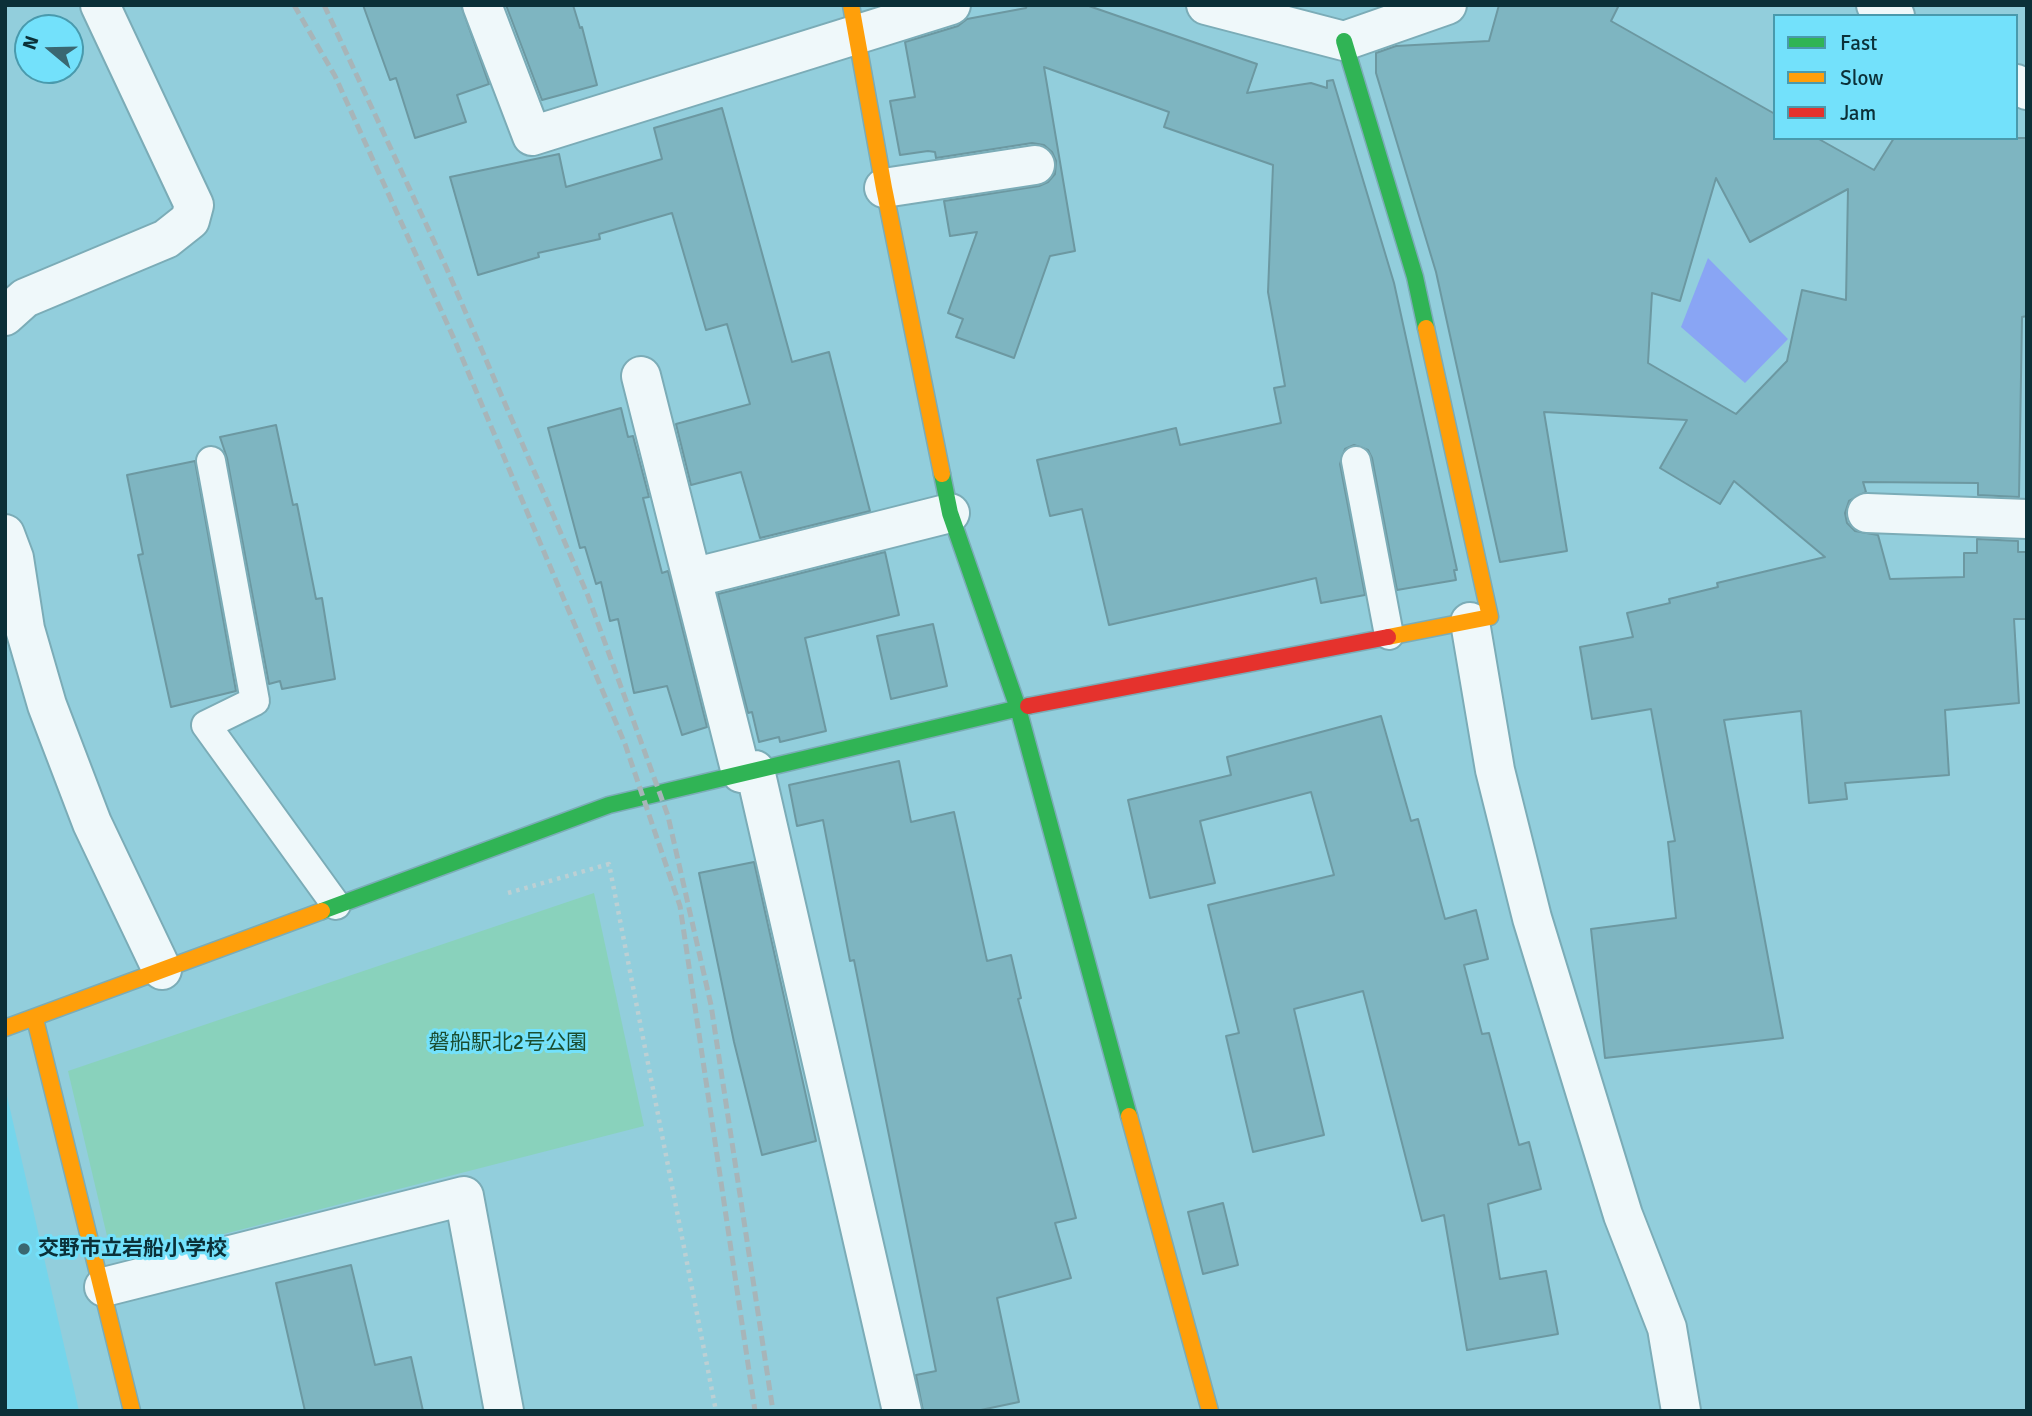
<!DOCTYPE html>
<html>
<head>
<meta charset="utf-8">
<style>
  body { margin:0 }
  #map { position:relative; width:2032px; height:1416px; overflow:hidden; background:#92cedc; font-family:Signika,sans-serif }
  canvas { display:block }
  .frame { position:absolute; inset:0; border:7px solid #0b3038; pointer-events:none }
  .legend { position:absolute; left:1773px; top:14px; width:245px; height:126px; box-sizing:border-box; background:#73e1fb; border:2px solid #499aad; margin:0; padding:9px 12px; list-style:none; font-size:21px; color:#0b3038 }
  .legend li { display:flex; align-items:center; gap:14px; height:35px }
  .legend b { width:35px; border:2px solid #499aad }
  .north { position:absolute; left:14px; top:14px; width:70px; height:70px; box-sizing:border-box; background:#73e1fb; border:2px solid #499aad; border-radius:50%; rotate:289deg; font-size:19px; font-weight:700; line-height:28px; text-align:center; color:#0b3038 }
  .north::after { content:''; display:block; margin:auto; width:24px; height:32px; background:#3a6771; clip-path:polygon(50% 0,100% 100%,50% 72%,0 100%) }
</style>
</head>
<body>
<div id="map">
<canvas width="2032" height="1416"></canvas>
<div class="frame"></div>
<ul class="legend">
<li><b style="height:9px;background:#30b455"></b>Fast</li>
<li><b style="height:9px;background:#ff9f0a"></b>Slow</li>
<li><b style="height:9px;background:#e5322d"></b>Jam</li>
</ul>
<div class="north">N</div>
</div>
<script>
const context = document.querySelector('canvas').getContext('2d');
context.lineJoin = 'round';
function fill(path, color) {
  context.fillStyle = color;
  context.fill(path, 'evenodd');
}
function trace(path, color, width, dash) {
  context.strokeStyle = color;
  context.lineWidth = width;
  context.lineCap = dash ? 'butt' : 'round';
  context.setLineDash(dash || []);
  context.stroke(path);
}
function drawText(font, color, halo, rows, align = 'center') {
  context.font = font + ' Signika,"Noto Sans JP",sans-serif';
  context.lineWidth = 6;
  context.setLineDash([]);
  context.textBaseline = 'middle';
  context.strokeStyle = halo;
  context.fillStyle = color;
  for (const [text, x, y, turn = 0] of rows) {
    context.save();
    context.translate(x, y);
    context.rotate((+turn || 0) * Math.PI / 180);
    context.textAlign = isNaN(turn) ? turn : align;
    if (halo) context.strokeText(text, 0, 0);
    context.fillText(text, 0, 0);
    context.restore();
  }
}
fill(new Path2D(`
  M5 1087 79 1411H5Z`), '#75d5eb');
fill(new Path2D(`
  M594 893 644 1126 146 1254 107 1236 68 1071Z`), '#89d2bc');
fill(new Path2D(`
  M1708 258 1788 339 1745 383 1681 327Z`), '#89a5f4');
const building = new Path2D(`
  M363 5H461L489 84 457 95 466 122 415 138 396 78 390 80Z
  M506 5H573L580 28 582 27 597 85 542 100Z
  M1027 5H1086L1257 64 1247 93 1311 83 1327 88V81L1333 80 1394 283 1457 570H1454L1456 580 1397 590 1372 458 1368 450 1354 445 1345 449 1340 464 1365 595 1321 603 1316 578 1109 625 1082 509 1050 516 1037 460 1176 428 1180 445 1281 423 1274 388 1285 386 1268 292 1273 165 1164 127 1169 112 1044 67 1075 251 1050 256 1014 358 956 337 963 319 948 313 977 232 950 236 944 201 1039 186 1048 182 1055 174 1056 161 1052 152 1044 145 1032 143 936 158 935 152 928 151 900 155 890 101 915 97 905 42 958 26 967 19 1026 8Z
  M1499 5H1619L1611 21 1775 114V138H1817L1874 170 1894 138H2027V316L2022 317 2019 497 1978 495V483L1863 482 1866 492 1849 501 1845 513 1847 523 1855 531 1878 535 1890 579 1964 577V553H1977V539L2018 541V552H2026L2027 582V619H2014L2019 703 1945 710 1949 775 1845 783 1847 799 1809 803 1801 711 1724 720 1783 1038 1605 1058 1591 929 1676 918 1668 842 1675 841 1651 709 1592 719 1580 647 1633 637 1627 613 1670 603 1669 599 1718 587 1717 583 1825 557 1734 481 1720 504 1660 468 1687 420 1544 412 1567 551 1500 562 1436 272 1376 73V53L1396 46 1489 41ZM1716 178 1750 242 1848 189 1846 300 1802 290 1787 361 1736 414 1648 363 1652 293 1680 301Z
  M722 108 792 362 829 352 870 511 760 538 741 472 691 485 676 424 750 404 727 324 706 330 672 213 599 234 600 239 538 253 539 257 478 275 450 177 559 154 566 187 662 159 654 128Z
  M621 408 628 437 633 436 649 497 643 498 662 573 668 571 707 727 682 735 667 686 634 693 618 619 610 621 601 582 596 584 585 547 580 548 548 428Z
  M276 425 293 505 297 504 316 599 322 598 335 679 282 689 280 681 269 684 227 458 220 437Z
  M195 461 236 691 171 707 138 555 143 554 127 475Z
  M885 552 899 615 805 638 826 731 780 742 779 737 759 742 752 712 748 713 718 594Z
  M933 624 947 686 891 699 877 636Z
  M1381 716 1411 821 1418 819 1445 919 1476 910 1488 959 1464 965 1482 1034 1489 1033 1519 1145 1529 1142 1541 1189 1488 1204 1500 1279 1546 1271 1558 1334 1467 1350 1444 1215 1422 1221 1363 991 1294 1009 1324 1135 1253 1152 1226 1036 1239 1033 1208 905 1334 875 1311 792 1200 821 1215 883 1150 898 1128 800 1231 775 1227 757Z
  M899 761 911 822 954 812 987 961 1011 955 1021 998 1018 999 1076 1218 1055 1223 1071 1278 997 1298 1019 1402 976 1411H923L916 1375 936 1371 854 960 850 961 823 820 797 826 789 785Z
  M754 862 816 1141 762 1155 734 1042 699 873Z
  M1223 1203 1238 1265 1203 1274 1188 1212Z
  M351 1265 375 1365 411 1357 423 1411H305L276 1283Z`);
fill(building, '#7eb5c1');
trace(building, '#6c98a1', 2);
const lane = new Path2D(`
  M211 461 255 701 206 725 336 905
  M1356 461 1389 635`);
const street = new Path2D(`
  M482 5 532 136 951 5
  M1206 5 1344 41 1447 5
  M1876 5 1895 16
  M2016 84 2027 90
  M884 188 1035 165
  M5 316 25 298 166 239 190 220 194 205 100 5
  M641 376 741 773
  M1867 513 2027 519
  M5 534 14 558 25 629 47 705 92 823 162 970
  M692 578 950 513
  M1470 622 1495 770 1532 918 1623 1215 1667 1328 1681 1411
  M755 770 902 1411
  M104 1287 464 1196 504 1411`);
const fast = new Path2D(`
  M1344 41 1415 277 1426 328
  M942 474 950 513 1018 708 1129 1116
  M322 911 609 805 1028 706`);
const slow = new Path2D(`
  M851 5 884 188 942 474
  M1388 637 1490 617 1426 328
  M35 1019 132 1411
  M5 1028 322 911
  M1129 1116 1210 1411`);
const jam = new Path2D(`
  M1028 706 1388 637`);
trace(lane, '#7bacb7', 32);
trace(street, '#7bacb7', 42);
trace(fast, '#7bacb7', 19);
trace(slow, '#7bacb7', 19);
trace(jam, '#7bacb7', 19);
trace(new Path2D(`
  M508 893 609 864 716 1411`), '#bcd0d4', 4.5, [3.5, 5]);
trace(lane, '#eff8fa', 28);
trace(street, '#eff8fa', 38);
trace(fast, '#30b455', 16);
trace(slow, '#ff9f0a', 16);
trace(jam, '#e5322d', 16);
trace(new Path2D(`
  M294 5 335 76 455 341 625 744 680 906 755 1411
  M324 5 446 267 588 596 668 816 711 1005 773 1411`), '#a7b5b9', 5, [10, 5]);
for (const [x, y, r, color] of [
  [24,1249,7,"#3a6771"]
]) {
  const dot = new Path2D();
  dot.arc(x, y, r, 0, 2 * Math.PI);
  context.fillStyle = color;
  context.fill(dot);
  trace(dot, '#73e1fb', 2.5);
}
drawText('21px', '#1a4d30', '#73e1fb', [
  ["磐船駅北2号公園",508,1043]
]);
drawText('bold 21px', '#0b3038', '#73e1fb', [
  ["交野市立岩船小学校",38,1249]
], 'left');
</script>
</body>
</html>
